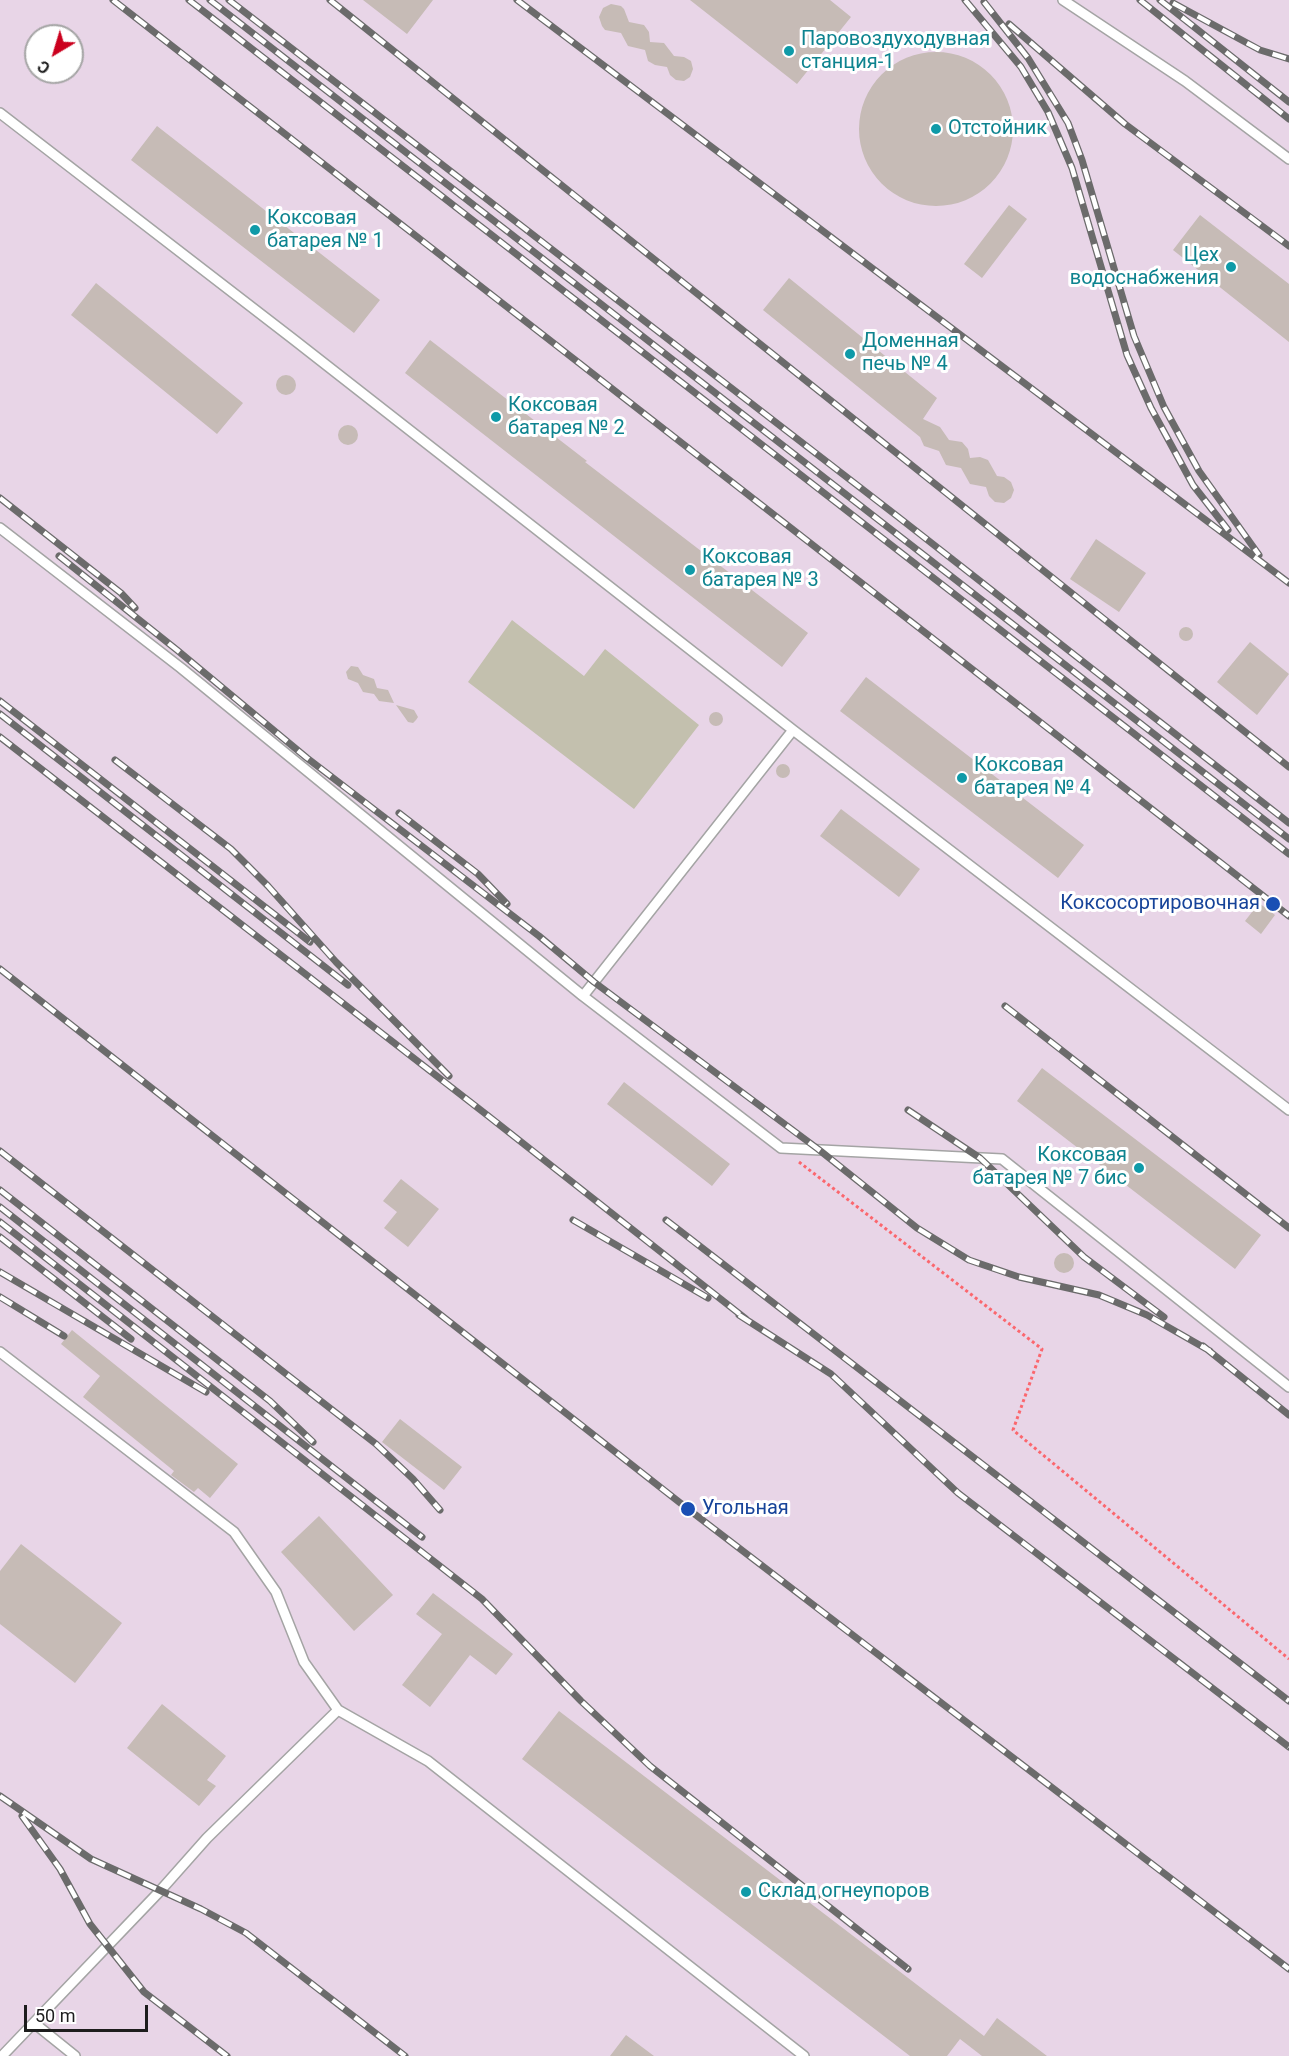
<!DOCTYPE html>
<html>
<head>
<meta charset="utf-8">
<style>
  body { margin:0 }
  #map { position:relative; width:1289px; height:2056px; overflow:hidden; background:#efe9e3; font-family:Roboto,sans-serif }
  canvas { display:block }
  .north { position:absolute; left:24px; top:24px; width:60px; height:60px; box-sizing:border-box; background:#fff; border:2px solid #a5a5a5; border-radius:50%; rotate:218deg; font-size:16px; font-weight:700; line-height:24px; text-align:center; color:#1d1d1d }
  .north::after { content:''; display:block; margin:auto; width:21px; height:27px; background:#cb001e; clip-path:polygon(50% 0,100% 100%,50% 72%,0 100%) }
  .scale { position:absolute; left:24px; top:2005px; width:124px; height:27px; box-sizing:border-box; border:3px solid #1d1d1d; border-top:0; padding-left:8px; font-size:18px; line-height:21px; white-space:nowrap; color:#1d1d1d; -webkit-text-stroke:4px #fff; paint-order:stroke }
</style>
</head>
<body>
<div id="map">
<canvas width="1289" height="2056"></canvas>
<div class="north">С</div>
<div class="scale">50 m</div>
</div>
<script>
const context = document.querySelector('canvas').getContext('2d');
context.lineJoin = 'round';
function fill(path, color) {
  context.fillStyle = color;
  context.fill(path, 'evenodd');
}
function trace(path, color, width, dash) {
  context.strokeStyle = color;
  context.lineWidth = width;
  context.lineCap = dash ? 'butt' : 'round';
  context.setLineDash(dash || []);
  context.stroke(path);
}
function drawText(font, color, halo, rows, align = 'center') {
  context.font = font + ' Roboto,sans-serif';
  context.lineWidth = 6;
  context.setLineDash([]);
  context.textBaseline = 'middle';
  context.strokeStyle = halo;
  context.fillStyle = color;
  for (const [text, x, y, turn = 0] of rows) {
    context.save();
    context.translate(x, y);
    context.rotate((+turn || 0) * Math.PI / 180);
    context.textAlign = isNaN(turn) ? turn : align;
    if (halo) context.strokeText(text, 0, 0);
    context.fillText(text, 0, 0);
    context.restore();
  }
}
fill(new Path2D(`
  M0 0H1289V2056H0ZM36 36H72V72H36Z`), '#e8d5e7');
fill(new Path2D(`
  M512 620 584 676 605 649 699 725 634 809 468 682Z`), '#c3c0ae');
fill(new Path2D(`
  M363 0H433L407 34Z
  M690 0H830L851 17 797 84Z
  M611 4 621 6 624 9 629 22 644 25 649 32 650 42 664 43 674 56 684 57 691 61 693 69 690 77 684 81 676 80 670 75 667 67 655 65 648 61 645 50 628 46 621 33 605 30 602 26 599 17 603 8Z
  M859 129a77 77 0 1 1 154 0a77 77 0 1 1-154 0Z
  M157 126 380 300 354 333 131 160Z
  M1009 205 1027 219 982 278 964 264Z
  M1200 215 1289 284V342L1173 250Z
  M789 278 937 398 923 419 940 427 949 440 962 442 968 449 970 458 980 457 988 460 997 476 1004 477 1011 482 1014 490 1011 498 1004 503 995 502 989 496 986 487 970 484 961 468 946 465 939 451 924 446 920 437 763 310Z
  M96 283 243 403 217 434 71 315Z
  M430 340 587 461 585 462 808 633 782 667 405 373Z
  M276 385a10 10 0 1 1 20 0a10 10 0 1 1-20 0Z
  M338 435a10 10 0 1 1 20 0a10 10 0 1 1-20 0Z
  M1096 539 1146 573 1119 612 1070 579Z
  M1179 634a7 7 0 1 1 14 0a7 7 0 1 1-14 0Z
  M1250 642 1289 674 1257 715 1217 682Z
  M351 666 358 667 363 675 374 679 377 688 388 690 394 703 379 701 374 694 363 692 358 683 348 679 346 672Z
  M866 677 1084 845 1058 878 840 711Z
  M396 705 414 710 418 717 416 720 413 723 408 722Z
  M709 719a7 7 0 1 1 14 0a7 7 0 1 1-14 0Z
  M776 771a7 7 0 1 1 14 0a7 7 0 1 1-14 0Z
  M841 809 920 869 899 897 820 836Z
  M1259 903 1275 915 1261 934 1245 921Z
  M1042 1068 1261 1235 1235 1269 1017 1101Z
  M624 1082 730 1164 712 1186 607 1104Z
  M401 1179 439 1209 408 1247 384 1228 397 1212 383 1201Z
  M1054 1263a10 10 0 1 1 20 0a10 10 0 1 1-20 0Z
  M72 1330 238 1464 210 1498 198 1488 194 1492 171 1475 174 1471 83 1397 100 1376 61 1344Z
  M400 1419 462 1467 444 1490 382 1442Z
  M319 1516 393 1595 354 1631 281 1552Z
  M21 1544 122 1623 75 1683 0 1624V1571Z
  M433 1593 513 1654 496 1675 470 1655 430 1707 402 1685 442 1634 416 1614Z
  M162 1704 226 1756 207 1780 216 1786 199 1806 127 1748Z
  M559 1711 984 2036 997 2018 1047 2056H982L960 2039 947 2056H910L522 1759Z
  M626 2035 654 2056H610Z`), '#c6bbb6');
const service = new Path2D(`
  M1063 0 1185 81 1289 159
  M0 113 293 339 793 730 1289 1110
  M0 528 181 668 583 996
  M793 730 583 996 781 1148 1002 1159 1289 1387
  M0 1352 234 1532 276 1592 304 1662 338 1710 207 1838 160 1891 2 2056
  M338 1710 428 1761 804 2056
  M34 2023 75 2056`);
trace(service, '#a4a4a4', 12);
trace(new Path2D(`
  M799 1162 1042 1349 1013 1430 1289 1659`), '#fb676e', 3, [3, 3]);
trace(service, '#fff', 9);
const rail = new Path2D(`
  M113 0 1289 916
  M189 0 1289 854
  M210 0 1289 839
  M229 0 897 516 1289 823
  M330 0 1289 767
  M517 0 1289 583
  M965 0 1021 67 1048 112 1072 168 1127 355 1151 408 1193 485 1228 530
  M1140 0 1289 119
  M1160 0 1289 102
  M984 2 1028 58 1068 123 1082 160 1134 336 1164 407 1199 471 1259 555
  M1173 3 1260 50 1289 59
  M1009 24 1125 124 1289 246
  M0 498 121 593 135 608
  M59 556 177 650 307 758 539 936 594 982 818 1149 917 1228 969 1260 1019 1277 1099 1295 1147 1315 1210 1351
  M0 701 310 942
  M0 714 348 985
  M0 737 487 1115 746 1319
  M115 760 231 849 268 886 336 962 449 1076
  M399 813 478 874 507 904
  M0 969 688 1509 1289 1969
  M1005 1006 1289 1228
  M908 1110 980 1158 1084 1257 1164 1317
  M0 1151 376 1444 413 1479 440 1510
  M0 1190 270 1401 313 1442
  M0 1207 422 1537
  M573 1220 708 1298
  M666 1220 1289 1701
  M0 1222 482 1599 581 1701 650 1766 908 1969
  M0 1237 131 1339
  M0 1272 206 1392
  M0 1297 64 1336
  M739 1315 831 1374 958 1493 1289 1747
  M1203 1346 1289 1415
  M0 1796 91 1859 201 1909 246 1933 405 2056
  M22 1816 60 1869 90 1924 144 1992 227 2056`);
trace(rail, '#6b6b6b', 7);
trace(rail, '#fff', 4.5, [14]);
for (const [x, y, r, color] of [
  [789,51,6,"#0f9aa8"],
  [936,129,6,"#0f9aa8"],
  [255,230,6,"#0f9aa8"],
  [1231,267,6,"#0f9aa8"],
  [850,354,6,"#0f9aa8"],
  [496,417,6,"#0f9aa8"],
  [690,570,6,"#0f9aa8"],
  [962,778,6,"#0f9aa8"],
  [1273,904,8,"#1a4fb4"],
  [1139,1168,6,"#0f9aa8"],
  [688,1509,8,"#1a4fb4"],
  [746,1892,6,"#0f9aa8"]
]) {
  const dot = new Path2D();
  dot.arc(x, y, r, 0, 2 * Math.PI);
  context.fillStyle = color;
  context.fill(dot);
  trace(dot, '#fff', 2);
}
drawText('20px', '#0d838f', '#fff', [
  ["Паровоздуходувная",801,40],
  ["станция-1",801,63],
  ["Отстойник",948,129],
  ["Коксовая",267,219],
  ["батарея № 1",267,242],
  ["Цех",1219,256,"right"],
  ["водоснабжения",1219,279,"right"],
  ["Доменная",862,342],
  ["печь № 4",862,365],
  ["Коксовая",508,406],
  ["батарея № 2",508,429],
  ["Коксовая",702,558],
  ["батарея № 3",702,581],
  ["Коксовая",974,766],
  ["батарея № 4",974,789],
  ["Коксовая",1127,1156,"right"],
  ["батарея № 7 бис",1127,1179,"right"],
  ["Склад огнеупоров",758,1892]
], 'left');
drawText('20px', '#164399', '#fff', [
  ["Коксосортировочная",1260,904],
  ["Угольная",702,1509,"left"]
], 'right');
</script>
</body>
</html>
